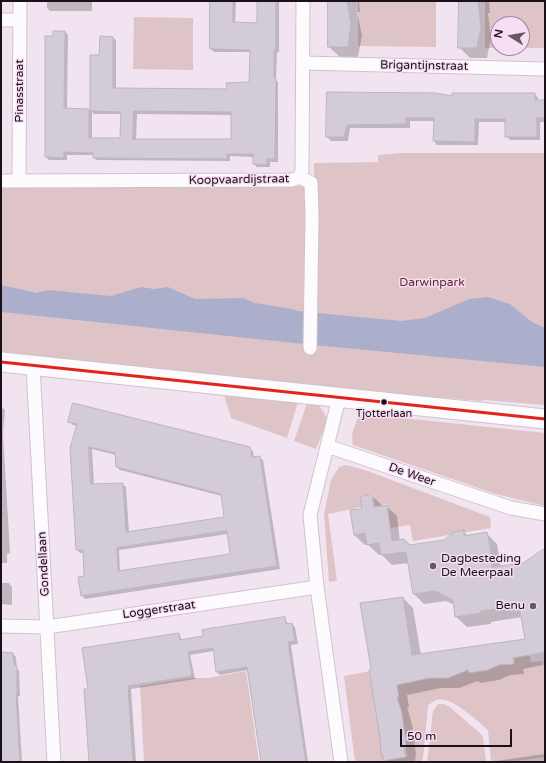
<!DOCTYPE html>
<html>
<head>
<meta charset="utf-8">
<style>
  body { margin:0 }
  #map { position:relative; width:546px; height:763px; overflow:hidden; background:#f1e4f0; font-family:"Varela Round",sans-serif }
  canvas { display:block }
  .frame { position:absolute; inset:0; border:2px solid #191018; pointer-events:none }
  .north { position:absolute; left:490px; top:16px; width:40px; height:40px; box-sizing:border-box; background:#f7def5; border:1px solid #9e8c9d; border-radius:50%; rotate:281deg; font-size:11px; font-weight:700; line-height:16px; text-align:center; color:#191018 }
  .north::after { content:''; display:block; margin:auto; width:14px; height:18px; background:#655a64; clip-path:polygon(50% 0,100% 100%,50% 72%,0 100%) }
  .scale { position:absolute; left:400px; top:729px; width:112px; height:18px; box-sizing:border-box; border:2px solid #191018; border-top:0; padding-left:5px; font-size:12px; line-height:14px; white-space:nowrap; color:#191018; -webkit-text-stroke:3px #f7def5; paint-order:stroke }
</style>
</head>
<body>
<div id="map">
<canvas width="546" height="763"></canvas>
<div class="frame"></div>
<div class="north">N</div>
<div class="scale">50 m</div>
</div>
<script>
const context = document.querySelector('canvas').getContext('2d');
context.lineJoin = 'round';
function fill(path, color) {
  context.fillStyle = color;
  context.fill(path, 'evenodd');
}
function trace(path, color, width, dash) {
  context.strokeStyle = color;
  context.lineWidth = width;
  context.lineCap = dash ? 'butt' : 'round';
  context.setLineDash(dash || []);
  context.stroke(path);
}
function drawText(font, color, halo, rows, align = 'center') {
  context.font = font + ' "Varela Round",sans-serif';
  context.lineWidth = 3;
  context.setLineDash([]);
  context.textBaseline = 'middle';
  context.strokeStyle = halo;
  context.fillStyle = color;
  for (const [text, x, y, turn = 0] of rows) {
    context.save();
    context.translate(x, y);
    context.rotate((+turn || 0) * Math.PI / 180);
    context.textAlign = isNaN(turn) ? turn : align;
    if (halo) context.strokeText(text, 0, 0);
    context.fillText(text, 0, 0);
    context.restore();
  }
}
fill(new Path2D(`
  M358 1H436V47L358 46Z
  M485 1H545V48H522V24H498V48H485Z
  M134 17 193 18V70L133 69Z
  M401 153H545V405L484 400 481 401 301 386 1 356V187L41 188 308 186 314 181V163L378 162V155Z
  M224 395 298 402 287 438 231 418Z
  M307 403 318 404 328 419 316 449 294 441Z
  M365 414 545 433V506L496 494 353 445C351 435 353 428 358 418Z
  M346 465 365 470 490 517 491 528 413 541 410 525 391 528 387 504 375 506 373 494 360 496 362 507 328 514 337 581 329 582 324 514 331 480 339 467Z
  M530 656 531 662 542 661 545 682V757L509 762H491L488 730C477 721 450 694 436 700 433 701 430 704 428 706L423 758 422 762H355L344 676 370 671 385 760 407 756 395 680 515 661 514 657Z
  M246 671 259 762H144L140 686 152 684 190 678H209Z
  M438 704H444L450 707 483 736 486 762H427L433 711Z`), '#dec4c7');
fill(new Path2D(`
  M1 285 37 293 48 290 111 296 141 287 154 289 168 287 195 299 243 298 255 303 292 309 297 311 401 321 425 318 469 299 488 297 510 304 532 322 545 328V367L313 345 1 312Z`), '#abafcb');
fill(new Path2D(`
  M47 1H92V11H50L47 8Z
  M211 1H236L235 23 258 24V1H279V52H277L276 80 278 82V162H270V167H257L254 164V157L230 156V161L96 160 94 157V155H67V160H49L46 157V37H54L65 32 68 35 67 109 89 110 91 111V56H100L113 38 116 40V89L228 90 250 83 251 52H214L211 49ZM92 112 94 114H122L121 139H92ZM137 114 232 115V140H136Z
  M329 1H359L360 12H357L362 35 358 57H340L329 47Z
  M460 1H489L490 13H488L491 38 487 58H470L459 47Z
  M328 93 453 97 535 94 538 98V101H545V122H540V140H510L506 136V122H479L478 145H437L434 141 435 121H410V128H350L348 141H331L327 137Z
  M1 407 5 410 3 433 10 553 7 554V563H1Z
  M69 421 249 448 253 451 254 458 260 457 263 460 280 569 85 599 82 595 85 577 84 553H80L77 550V426L73 425ZM92 449 116 455 117 467 120 470 222 496 226 518 129 532 126 487 122 484 94 485ZM228 534 231 555 120 572 119 550Z
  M372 496 383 506H386L397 516 400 541 410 546 444 541 463 531 468 536 486 533 497 544 501 567 524 564 545 549V679L543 665 523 669 524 674 510 675 499 680 480 683 478 681 459 688H441L407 695 409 707H407L412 724 416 754 415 762H386L384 760 382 756 372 670 403 598 413 608 421 655 526 640 522 617 491 622V624L467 627 456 617 455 605 446 601 424 604 414 594 409 563 392 565 382 555H379L368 545H365L354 535 363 509Z
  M1 583H9L12 587V605L1 604Z
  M284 618 287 622 288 624H292L295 627 298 644 291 645 308 762H262L248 670 220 675 217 672 214 651 190 655 195 679 131 689 136 762H90L89 690 178 634 181 638 182 641Z
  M1 654H13L16 657 17 669 19 671 20 696H18L22 762H1Z
  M545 754V762L496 761Z`), '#0003');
const building = new Path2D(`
  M210 1H233V22L257 23V1H276V50H274V78H276L275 159H267V165L253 164V154H227V159L93 158V153L64 152V158L45 157V36H53V31H65L64 108 89 109V138H120L121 112 90 111V55H99L100 36 113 37V88L227 89 226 83 249 82 250 50 210 49ZM134 111 231 112V139H133Z
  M328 1H347L351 24 348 47H328Z
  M459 1H478L481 27 477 48H458Z
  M327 92 435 93 452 96V93H535V100H545V118H537V137H505V119H475V142L433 141 434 118H406V124L347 125 344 137H326Z
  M73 403 250 447 252 457 260 456 277 566 81 596 78 577 84 576 83 550H76L70 448 77 424 68 422ZM89 447 115 453 116 467 221 494 224 517 126 532 123 483 91 484ZM227 531 230 554 118 571 117 548Z
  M372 495 374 507 387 505 392 541 404 539 410 545 444 540 454 532 464 530V536L487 532 490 546 492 567 523 563 545 548V652L513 658 514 664 499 665 488 670 469 673 468 670 448 678H430L397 685 399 697H397L402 713 406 743 404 750 406 757 383 761V756H381L380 738 369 670 371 669 360 603 403 597 412 655 525 639 519 606 481 611V613L455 617 453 600 435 591 413 594 406 552 381 555 379 543 367 545 365 533 354 535 350 510 362 509 360 497Z
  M285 617 286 624 292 623 295 641 288 642 306 762H261L247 667 216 672 213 648 188 652 192 676 128 686 133 762H89L84 689H88L82 648 179 633 180 640 203 636 202 630Z
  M1 652 13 653 14 664 17 667V693H16L20 762H1Z`);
fill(building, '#d3cbd7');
trace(building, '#bcb4be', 1);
const street = new Path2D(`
  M1 20H20
  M303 63 545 69
  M300 177 311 183 312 217 310 348
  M1 181 292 180 300 177 302 170 303 1
  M19 181 20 1
  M33 366 54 762
  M339 398 310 515 317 587 341 762
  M327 446 511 508 545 514
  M1 626 47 627 317 587`);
const secondary = new Path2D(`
  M1 362 545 419`);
trace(street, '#cec3cd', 15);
trace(secondary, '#cec3cd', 21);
trace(street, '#fdfbfd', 13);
trace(secondary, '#fdfbfd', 19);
trace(new Path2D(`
  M1 362 545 419`), '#e1251b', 3);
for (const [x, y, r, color] of [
  [384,402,3.5,"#191018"],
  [433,566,4,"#655a64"],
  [533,606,4,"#655a64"]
]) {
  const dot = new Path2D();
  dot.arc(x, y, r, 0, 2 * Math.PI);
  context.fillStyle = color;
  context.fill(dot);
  trace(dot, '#f7def5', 1.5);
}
drawText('11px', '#191018', '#f7def5', [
  ["Tjotterlaan",384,414]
]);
drawText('12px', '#191018', '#f7def5', [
  ["Brigantijnstraat",424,66,1],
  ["Pinasstraat",20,91,-90],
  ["Koopvaardijstraat",239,180,-1],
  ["De Weer",412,475,19],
  ["Gondellaan",44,564,-93],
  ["Loggerstraat",159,610,-8]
]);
drawText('12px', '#642b27', '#f7def5', [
  ["Darwinpark",432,283]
]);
drawText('12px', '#191018', '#f7def5', [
  ["Dagbesteding",441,559],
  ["De Meerpaal",441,573],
  ["Benu",525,606,"right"]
], 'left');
</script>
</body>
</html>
